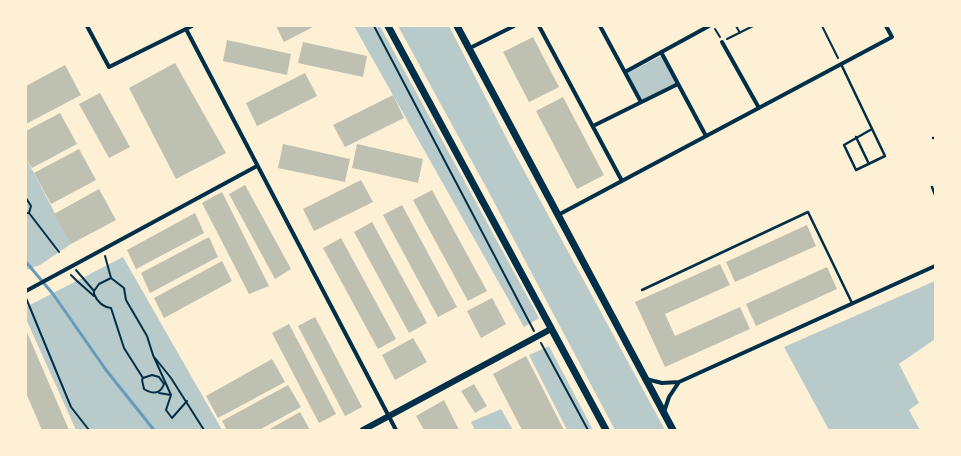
<!DOCTYPE html>
<html>
<head>
<meta charset="utf-8">
<style>
  body { margin:0 }
  #map { position:relative; width:961px; height:456px; overflow:hidden; background:#fdf0d5; font-family:"Titillium Web",sans-serif }
  canvas { display:block }
  .frame { position:absolute; inset:0; border:27px solid #fdf0d5; pointer-events:none }
</style>
</head>
<body>
<div id="map">
<canvas width="961" height="456"></canvas>
<div class="frame"></div>
</div>
<script>
const context = document.querySelector('canvas').getContext('2d');
context.lineJoin = 'round';
function fill(path, color) {
  context.fillStyle = color;
  context.fill(path, 'evenodd');
}
function trace(path, color, width, dash) {
  context.strokeStyle = color;
  context.lineWidth = width;
  context.lineCap = dash ? 'butt' : 'round';
  context.setLineDash(dash || []);
  context.stroke(path);
}
fill(new Path2D(`
  M354 26H380L539 318 524 327Z
  M398 26H449L509 143 665 430H615L486 187Z
  M661 56 676 83 642 100 627 73Z
  M26 158 71 244 40 265 26 270Z
  M123 257 222 430H76L26 319V307Z
  M935 281V339L899 364 919 403 909 410 920 430H829L784 347Z
  M549 346 593 430H567L529 355Z
  M501 409 513 430H475L471 422Z`), '#b9caca');
trace(new Path2D(`
  M26 262 53 294 106 370 154 430`), '#669bbc', 3);
fill(new Path2D(`
  M276 26H315L284 42Z
  M533 37 559 87 529 102 503 52Z
  M227 40 291 54 287 75 223 61Z
  M303 42 367 56 363 77 298 63Z
  M175 63 226 153 176 179 129 88Z
  M65 65 81 95 26 124V86Z
  M305 73 317 96 257 126 246 103Z
  M100 93 130 147 109 158 79 104Z
  M393 95 404 118 345 147 333 125Z
  M563 97 604 175 577 189 536 111Z
  M60 113 77 144 32 168 26 158V131Z
  M283 144 350 159 345 182 278 168Z
  M357 144 423 159 418 183 352 168Z
  M79 149 96 180 51 204 34 173Z
  M361 180 373 202 314 231 303 209Z
  M245 185 291 269 275 279 229 194Z
  M99 189 116 220 71 244 54 214Z
  M432 190 487 291 468 301 413 200Z
  M222 192 269 286 249 294 202 203Z
  M402 205 457 307 438 317 383 215Z
  M195 213 204 233 136 269 127 250Z
  M372 222 427 323 409 333 354 232Z
  M807 225 816 246 735 282 726 262Z
  M209 237 218 257 150 293 141 273Z
  M341 238 396 339 378 349 323 248Z
  M222 261 232 281 164 318 154 298Z
  M720 264 730 285 665 314 675 336 740 307 750 329 665 367 635 302Z
  M827 267 837 289 756 326 746 304Z
  M492 298 506 324 481 338 467 311Z
  M315 317 362 407 345 416 298 326Z
  M289 324 336 414 319 423 272 333Z
  M26 330 69 430H42L26 393Z
  M413 338 427 362 395 380 382 355Z
  M526 356 564 430H522L493 374Z
  M272 359 285 382 218 418 206 396Z
  M474 384 487 406 475 413 461 391Z
  M288 385 301 407 259 430H227L222 421Z
  M444 400 459 430H424L416 416Z
  M300 412 310 430H268Z`), '#bec0b2');
trace(new Path2D(`
  M374 26 534 331
  M736 26 740 33
  M822 26 838 58
  M715 29 720 37
  M727 39 753 26
  M26 198 31 206 29 213
  M26 213H29L59 252
  M105 256 111 278 124 288 126 300 147 336 153 355 171 395 166 410 172 418 187 401
  M76 270 94 291 99 284 111 278
  M71 275 77 281 94 296
  M94 291V294C97 301 103 307 111 308L124 348 143 378 142 380 144 389C152 394 160 395 164 384L159 377 152 375 143 378
  M26 298 71 407 89 430
  M541 343 588 430
  M155 358 171 378 204 430
  M159 393 171 395`), '#003049', 2);
trace(new Path2D(`
  M841 64 885 156 856 170 844 145 872 129
  M856 137 869 164
  M933 138H935
  M932 187 935 195
  M642 290 808 212 852 303`), '#003049', 2.5);
trace(new Path2D(`
  M87 26 109 67 192 26
  M539 26 622 181
  M600 26 641 102
  M186 29 396 430
  M722 42 759 108
  M468 49 514 26
  M661 52 706 136
  M625 72 709 26
  M593 126 678 84
  M558 215 892 37 886 26
  M26 291 257 166
  M646 379 662 383 679 382 935 266
  M664 412 669 397 679 382`), '#003049', 4);
trace(new Path2D(`
  M363 430 551 329`), '#003049', 6);
trace(new Path2D(`
  M388 26 606 430
  M457 26 673 430`), '#003049', 7);
</script>
</body>
</html>
